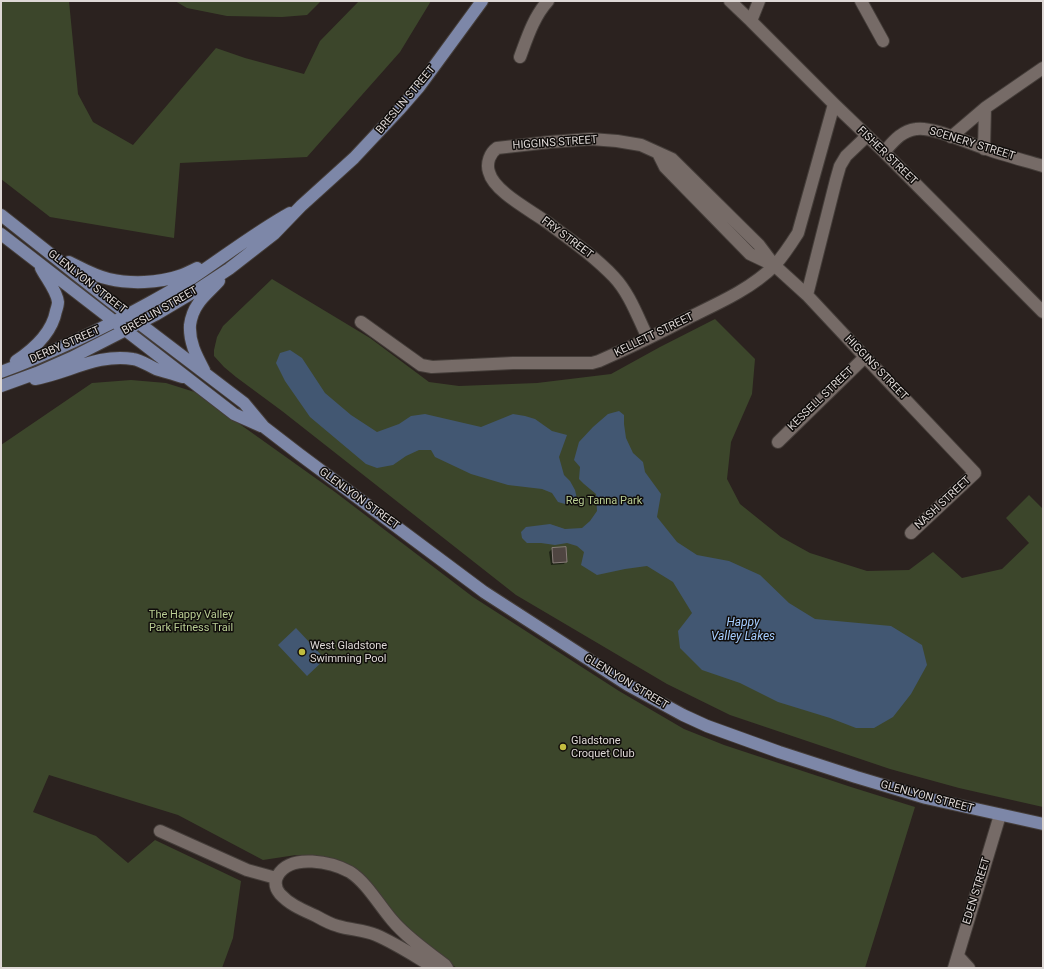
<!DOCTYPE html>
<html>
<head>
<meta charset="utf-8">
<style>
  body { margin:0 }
  #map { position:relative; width:1044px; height:969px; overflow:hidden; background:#2b221f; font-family:Roboto,sans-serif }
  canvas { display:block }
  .frame { position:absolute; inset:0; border:2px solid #ded8d6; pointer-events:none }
</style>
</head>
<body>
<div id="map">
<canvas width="1044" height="969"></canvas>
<div class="frame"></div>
</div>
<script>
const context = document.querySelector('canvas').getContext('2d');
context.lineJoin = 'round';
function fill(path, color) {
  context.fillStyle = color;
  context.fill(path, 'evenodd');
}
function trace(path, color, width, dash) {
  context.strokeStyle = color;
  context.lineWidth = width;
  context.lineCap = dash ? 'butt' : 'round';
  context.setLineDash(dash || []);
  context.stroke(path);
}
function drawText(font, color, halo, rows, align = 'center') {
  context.font = font + ' Roboto,sans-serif';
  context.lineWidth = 3;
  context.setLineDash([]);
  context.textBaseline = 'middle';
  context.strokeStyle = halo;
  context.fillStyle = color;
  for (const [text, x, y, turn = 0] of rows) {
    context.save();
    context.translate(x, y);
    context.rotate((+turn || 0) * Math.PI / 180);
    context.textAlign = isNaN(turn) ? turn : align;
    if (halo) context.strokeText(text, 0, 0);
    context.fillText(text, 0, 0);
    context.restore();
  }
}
fill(new Path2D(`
  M1 1H69L78 94 93 122 133 145 216 48 245 58 304 74 320 41 359 1H431L400 52 307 157 180 163 174 238 50 217 1 179Z
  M175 1H321L307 15 282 17 227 16 187 8Z
  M272 279 370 338 429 382 459 386 537 383 611 374 660 347 715 319 755 359 752 394 731 442 727 479 740 504 781 537 810 553 867 571 909 570 933 552 962 578 1002 569 1029 543 1006 518 1029 495 1043 509V807L959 788 890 769 730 715 667 684 516 595 282 411 236 377 224 367 214 356V350L217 337 223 326Z
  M131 380 166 383 201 394 227 415 335 492 473 597 619 691 684 729 724 745 851 787 915 807 865 968H457L441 958 327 858 296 855 263 860 178 815 49 775 33 812 96 836 128 863 155 840 241 881 233 938 222 968H1V445L92 383Z`), '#3c462b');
fill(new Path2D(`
  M290 350 302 358 325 393 351 415 377 432 399 424 411 416 425 414 481 427 513 414 525 416 535 419 552 431 567 435 559 457 564 475 570 481 575 490 577 499 572 502 565 504 558 502 552 493 542 489 508 485 471 474 435 457 431 450H419L406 456 393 465 377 468 366 464 310 417 285 381 276 363 280 353Z
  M619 411 624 415V424L626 438 633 453 643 462 645 472 661 494 657 517 677 542 697 555 729 561 760 575 789 603 815 619 891 626 922 645 927 665 911 694 893 717 874 728H856L830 718 778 702 740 683 702 670 680 648 678 631 692 613 673 582 647 566 625 569 597 575 581 565 584 552 577 546 567 543 555 545 541 543H527L522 538 521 532 526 527 550 524 565 529 582 528 590 521 597 511 596 494 584 484 579 479 580 467 574 460 579 442 593 427 608 414Z
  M296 628 325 659 307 676 278 645Z`), '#425772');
fill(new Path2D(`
  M552 549 566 561 564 564 551 565 549 552Z`), '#0007');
const building = new Path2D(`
  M566 547 567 562 553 563 552 548Z`);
fill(building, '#4f4541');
trace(building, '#887d79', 1);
const minor = new Path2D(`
  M730 1 751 21 834 104 884 152 1043 312
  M861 1 883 41
  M751 21 759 1
  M520 57C527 38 534 16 548 1
  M951 137 985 108 1043 68
  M984 149 985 108
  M884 152C893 142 901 131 916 129 932 126 967 143 984 148 1003 155 1023 160 1043 166
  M658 153 665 167 750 254 771 264
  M807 295 836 180 840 166 846 156 867 136
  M361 322 421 365 432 367 513 363H592L599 361C631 347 662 332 692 316 721 302 752 288 775 265 784 255 791 244 798 233L834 104
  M648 338C638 318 630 294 614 277 595 257 571 240 548 223 532 211 494 192 489 172 486 163 490 153 497 148L550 142 591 139 617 141 641 145 672 159 759 245 774 265 807 295 865 357 975 473 911 533
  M778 442 865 357
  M160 831 247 870 276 878
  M958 956 969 968
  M435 968C416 957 397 944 376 935 364 930 351 930 338 926 330 924 323 920 316 916 303 910 290 905 280 894 275 888 274 882 278 875 291 853 332 862 350 872 367 883 379 905 392 920 407 938 427 951 445 965L447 968
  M954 968 1000 815`);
const major = new Path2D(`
  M1 215 110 301 244 403 264 427 299 454 484 592 628 685 683 715 707 726 779 752 856 777 926 798 1043 824
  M1 234 234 414 261 426
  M69 262C81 268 95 276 109 279 130 284 159 283 179 276 185 274 191 271 197 268
  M16 361C34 349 52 333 56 311 57 308 58 305 58 302 57 291 46 278 41 268
  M204 370C196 355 189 342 190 325 191 318 193 311 198 304 203 296 212 289 219 281
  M1 372C52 353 102 329 149 303 162 296 174 289 186 282 221 259 254 233 290 213
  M35 379C68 373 99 353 133 359 141 360 149 366 156 369 165 372 174 374 182 377
  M1 386 37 373 71 358 155 315 197 290 229 269 274 234 301 206 354 158 399 110 419 87 482 1`);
trace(minor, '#443d39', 14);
trace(major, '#443d39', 14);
trace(minor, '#766b67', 12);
trace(major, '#7d87a8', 12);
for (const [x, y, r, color] of [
  [302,652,4,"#c2bd3f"],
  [563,747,4,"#c2bd3f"]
]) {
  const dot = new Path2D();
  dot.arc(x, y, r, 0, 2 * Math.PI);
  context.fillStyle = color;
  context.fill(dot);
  trace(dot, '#100d0b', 1.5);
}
drawText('11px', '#ded8d6', '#100d0b', [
  ["BRESLIN STREET",406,100,-50],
  ["HIGGINS STREET",555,143,-4],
  ["SCENERY STREET",972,144,17],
  ["FISHER STREET",887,156,44],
  ["FRY STREET",567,238,37],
  ["GLENLYON STREET",87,282,38],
  ["BRESLIN STREET",160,311,-30],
  ["KELLETT STREET",654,335,-26],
  ["DERBY STREET",65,345,-24],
  ["HIGGINS STREET",876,368,46],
  ["KESSELL STREET",821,399,-44],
  ["GLENLYON STREET",359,499,36],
  ["NASH STREET",943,503,-43],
  ["GLENLYON STREET",626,682,31],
  ["GLENLYON STREET",927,797,15],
  ["EDEN STREET",977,891,-73]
]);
drawText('11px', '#b9cd93', '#100d0b', [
  ["Reg Tanna Park",604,501],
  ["The Happy Valley",191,615],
  ["Park Fitness Trail",191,628]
]);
drawText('11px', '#ded8d6', '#100d0b', [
  ["West Gladstone",310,646],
  ["Swimming Pool",310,659],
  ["Gladstone",571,741],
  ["Croquet Club",571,754]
], 'left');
drawText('italic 12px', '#a5ccfd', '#100d0b', [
  ["Happy",743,623],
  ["Valley Lakes",743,637]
]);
</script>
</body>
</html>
